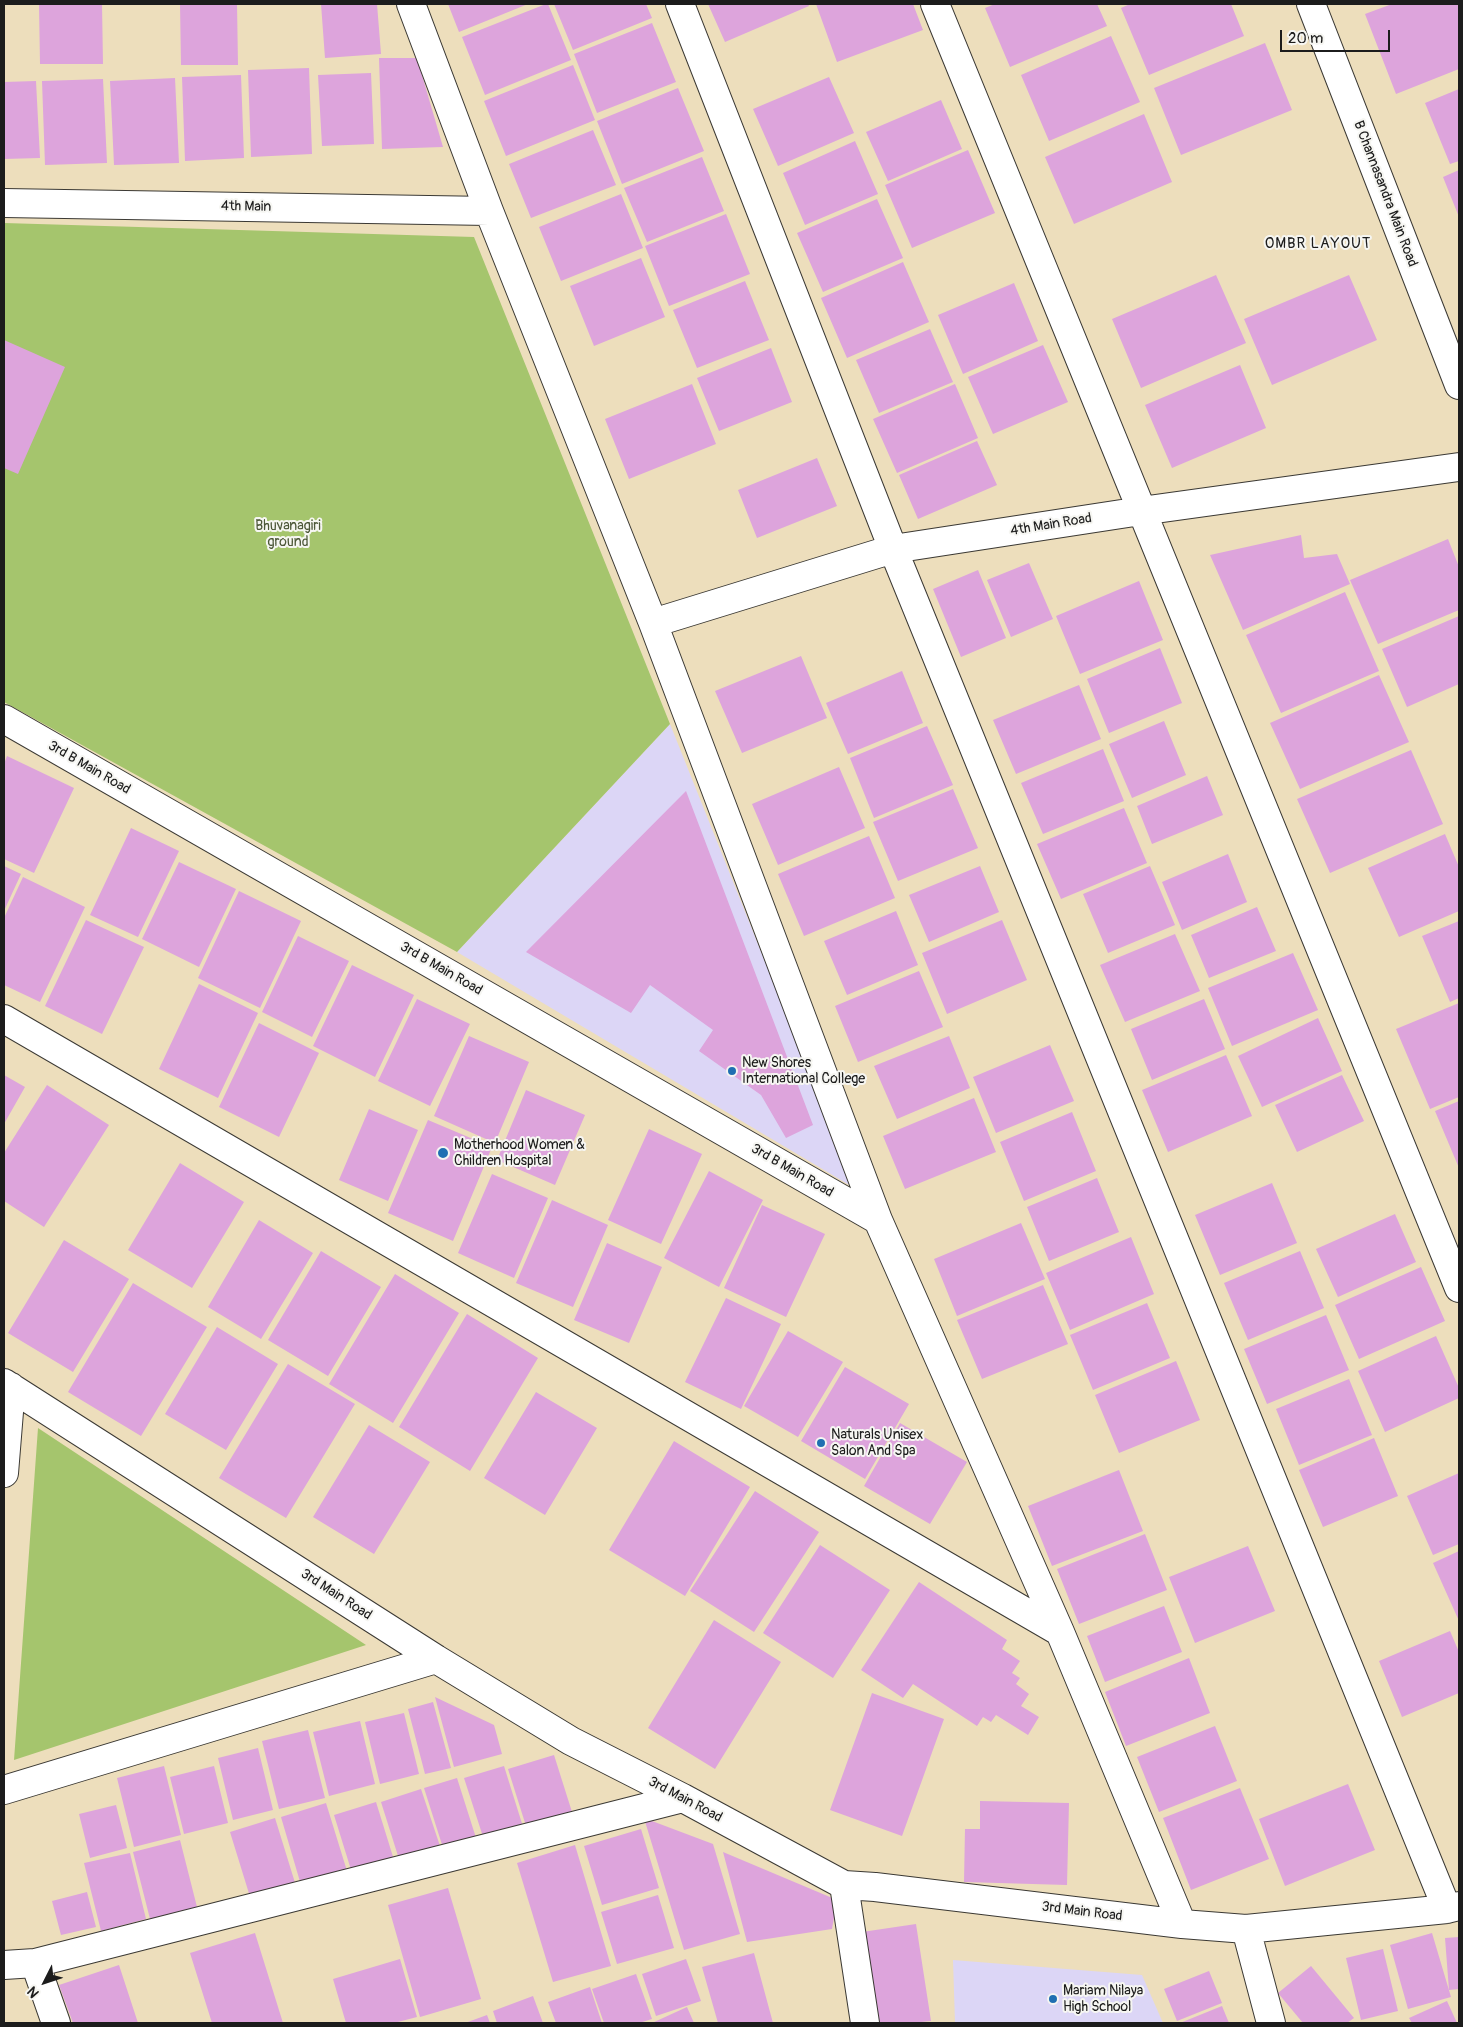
<!DOCTYPE html>
<html>
<head>
<meta charset="utf-8">
<style>
  body { margin:0 }
  #map { position:relative; width:1463px; height:2027px; overflow:hidden; background:#eddebc; font-family:Pangolin,sans-serif }
  canvas { display:block }
  .frame { position:absolute; inset:0; border:5px solid #1c1c1c; pointer-events:none }
  .north { position:absolute; left:20px; top:1957px; width:50px; height:50px; -webkit-text-stroke:4px #f6f6f2; paint-order:stroke; rotate:229deg; font-size:14px; font-weight:700; line-height:20px; text-align:center; color:#1c1c1c }
  .north::after { content:''; display:block; margin:auto; width:18px; height:22px; background:#1c1c1c; clip-path:polygon(50% 0,100% 100%,50% 72%,0 100%) }
  .scale { position:absolute; left:1280px; top:30px; width:110px; height:22px; box-sizing:border-box; border:2px solid #1c1c1c; border-top:0; padding-left:6px; font-size:15px; line-height:18px; white-space:nowrap; color:#1c1c1c; -webkit-text-stroke:4px #f6f6f2; paint-order:stroke }
</style>
</head>
<body>
<div id="map">
<canvas width="1463" height="2027"></canvas>
<div class="frame"></div>
<div class="north">N</div>
<div class="scale">20 m</div>
</div>
<script>
const context = document.querySelector('canvas').getContext('2d');
context.lineJoin = 'round';
function fill(path, color) {
  context.fillStyle = color;
  context.fill(path, 'evenodd');
}
function trace(path, color, width, dash) {
  context.strokeStyle = color;
  context.lineWidth = width;
  context.lineCap = dash ? 'butt' : 'round';
  context.setLineDash(dash || []);
  context.stroke(path);
}
function drawText(font, color, halo, rows, align = 'center') {
  context.font = font + ' Pangolin,sans-serif';
  context.lineWidth = 4;
  context.setLineDash([]);
  context.textBaseline = 'middle';
  context.strokeStyle = halo;
  context.fillStyle = color;
  for (const [text, x, y, turn = 0] of rows) {
    context.save();
    context.translate(x, y);
    context.rotate((+turn || 0) * Math.PI / 180);
    context.textAlign = isNaN(turn) ? turn : align;
    if (halo) context.strokeText(text, 0, 0);
    context.fillText(text, 0, 0);
    context.restore();
  }
}
fill(new Path2D(`
  M670 724 856 1189 457 952Z
  M953 1960 1142 1975 1163 2023H955Z`), '#dcd6f6');
fill(new Path2D(`
  M4 223 474 237 670 724 457 952 4 702Z
  M38 1428 366 1645 14 1760Z`), '#a5c56d');
fill(new Path2D(`
  M39 4H102L103 64H40Z
  M180 4H237L238 65H181Z
  M321 4H377L381 54 325 58Z
  M448 4H528L459 32Z
  M546 4H548L571 60 485 95 462 37Z
  M554 4H646L652 18 573 50Z
  M708 4H808L809 6 725 42Z
  M816 4H913L923 30 837 62Z
  M995 4H1097L1107 26 1010 67 985 8Z
  M1130 4H1231L1244 36 1149 75 1121 8Z
  M1392 4H1459V69L1396 94 1365 14Z
  M652 23 676 82 597 113 574 54Z
  M1111 36 1140 102 1049 141 1021 75Z
  M1265 43 1292 110 1181 155 1154 88Z
  M379 58H417L443 147 382 149Z
  M573 65 595 120 506 156 484 101Z
  M309 68 312 154 251 157 248 70Z
  M371 73 374 144 322 146 318 75Z
  M241 75 244 158 185 161 182 77Z
  M829 77 854 133 778 166 753 109Z
  M175 78 179 163 114 165 110 81Z
  M103 79 107 163 45 165 42 81Z
  M36 81 40 158 4 159V82Z
  M678 88 704 151 622 184 597 121Z
  M1459 89V161L1450 164 1425 103Z
  M941 100 962 149 888 181 866 132Z
  M1144 114 1172 182 1074 224 1045 157Z
  M593 130 616 185 531 218 509 164Z
  M855 141 878 194 805 225 783 173Z
  M968 150 995 213 912 248 885 185Z
  M702 157 724 211 647 242 624 188Z
  M1459 170V217L1443 177Z
  M621 194 643 248 561 281 539 227Z
  M877 199 903 258 823 292 797 233Z
  M726 214 750 274 669 306 645 246Z
  M641 258 665 317 594 346 570 286Z
  M903 262 929 322 847 358 821 298Z
  M1216 275 1246 343 1141 388 1112 319Z
  M1349 275 1377 340 1272 385 1244 319Z
  M745 281 769 340 697 368 673 310Z
  M1014 283 1038 341 963 374 938 315Z
  M930 329 953 382 879 413 856 360Z
  M4 340 65 367 18 474 4 468Z
  M1043 345 1068 402 993 434 968 377Z
  M771 348 792 402 719 431 697 378Z
  M1240 365 1266 428 1172 468 1145 405Z
  M692 384 716 444 629 479 605 419Z
  M955 384 978 438 897 473 873 419Z
  M977 441 997 485 918 519 899 475Z
  M817 458 837 506 757 538 738 490Z
  M1301 535 1304 558 1337 554 1350 584 1243 630 1210 555Z
  M1448 539 1459 567V610L1378 644 1350 580Z
  M1029 563 1053 619 1011 637 987 580Z
  M978 570 1006 638 961 657 933 589Z
  M1139 581 1163 640 1080 674 1056 616Z
  M1345 592 1379 671 1281 713 1246 635Z
  M1459 616V684L1407 707 1382 649Z
  M1160 648 1182 703 1109 733 1087 679Z
  M801 656 827 718 742 753 715 691Z
  M902 671 923 723 848 754 826 703Z
  M1379 675 1409 742 1300 789 1270 723Z
  M1079 685 1101 739 1016 774 993 720Z
  M1164 721 1186 775 1132 798 1109 744Z
  M927 726 953 785 874 818 850 758Z
  M1103 749 1124 801 1043 834 1021 783Z
  M1411 750 1443 824 1330 873 1297 799Z
  M7 756 74 788 34 873 4 859V764Z
  M839 767 865 828 778 865 752 804Z
  M1207 776 1223 815 1152 844 1137 806Z
  M953 789 978 848 898 881 873 822Z
  M686 791 813 1125 786 1138 761 1095 699 1051 713 1030 650 985 631 1013 526 952Z
  M1124 808 1147 863 1061 899 1037 844Z
  M131 828 179 851 138 937 90 915Z
  M1445 834 1459 867V911L1399 937 1368 868Z
  M869 836 895 898 804 936 778 874Z
  M1228 854 1247 902 1182 930 1162 882Z
  M179 862 236 889 199 967 142 939Z
  M4 866 21 874 4 911Z
  M980 866 999 912 929 942 909 895Z
  M1150 866 1175 925 1108 953 1083 894Z
  M23 877 85 907 40 1002 4 985V918Z
  M239 891 301 921 260 1008 198 978Z
  M1257 907 1276 951 1209 978 1191 935Z
  M896 911 918 965 847 995 824 941Z
  M86 920 144 947 102 1034 45 1006Z
  M1002 920 1027 980 947 1014 922 953Z
  M1459 921V998L1450 1002 1422 936Z
  M1175 934 1200 991 1125 1022 1100 965Z
  M298 936 349 961 312 1037 262 1012Z
  M1293 953 1318 1010 1232 1046 1208 988Z
  M352 965 414 995 375 1077 313 1046Z
  M919 971 943 1027 858 1062 835 1006Z
  M199 984 258 1013 218 1098 159 1069Z
  M417 999 470 1024 430 1106 378 1081Z
  M1204 999 1225 1049 1152 1080 1131 1029Z
  M1459 1003V1097L1430 1109 1396 1029Z
  M1318 1018 1342 1071 1262 1107 1238 1056Z
  M259 1023 319 1053 279 1137 219 1107Z
  M469 1036 529 1062 495 1143 434 1116Z
  M949 1036 970 1088 897 1119 874 1066Z
  M1050 1045 1074 1101 996 1133 973 1077Z
  M1226 1055 1252 1116 1168 1152 1142 1090Z
  M4 1075 25 1087 4 1124Z
  M1342 1075 1364 1121 1297 1152 1275 1105Z
  M47 1085 109 1125 44 1227 4 1201V1153Z
  M526 1090 585 1115 555 1185 497 1160Z
  M974 1098 996 1152 905 1189 883 1136Z
  M1459 1101V1168L1435 1111Z
  M369 1109 418 1130 388 1201 339 1180Z
  M1072 1112 1096 1171 1024 1201 1000 1142Z
  M428 1120 492 1147 453 1241 388 1213Z
  M649 1129 702 1154 661 1244 608 1220Z
  M180 1163 244 1202 192 1288 128 1250Z
  M709 1171 763 1200 719 1287 664 1258Z
  M492 1174 548 1198 514 1278 458 1253Z
  M1097 1178 1119 1232 1049 1261 1027 1207Z
  M1272 1183 1297 1243 1220 1275 1195 1215Z
  M552 1200 608 1225 573 1307 516 1283Z
  M762 1205 825 1234 786 1317 724 1288Z
  M1395 1214 1416 1262 1338 1297 1316 1249Z
  M259 1220 313 1253 261 1339 208 1307Z
  M1021 1223 1045 1279 957 1316 934 1259Z
  M1131 1237 1154 1294 1070 1330 1046 1273Z
  M64 1240 129 1279 73 1372 8 1333Z
  M607 1243 662 1267 629 1343 574 1320Z
  M321 1251 381 1287 328 1376 268 1340Z
  M1300 1251 1324 1308 1248 1340 1224 1283Z
  M1421 1267 1445 1321 1359 1359 1335 1305Z
  M395 1274 459 1313 393 1423 329 1384Z
  M133 1283 207 1327 141 1436 68 1392Z
  M1043 1285 1068 1344 982 1379 957 1320Z
  M726 1298 781 1324 741 1409 685 1382Z
  M1147 1303 1170 1358 1093 1390 1070 1335Z
  M467 1314 538 1358 470 1471 399 1427Z
  M1326 1315 1349 1370 1267 1404 1244 1349Z
  M217 1327 278 1364 226 1450 165 1414Z
  M788 1331 843 1362 798 1437 744 1406Z
  M1436 1336 1459 1388V1398L1385 1432 1358 1371Z
  M1176 1361 1200 1420 1119 1453 1095 1395Z
  M288 1364 355 1404 286 1518 219 1478Z
  M845 1367 909 1404 865 1479 801 1441Z
  M1349 1379 1372 1435 1299 1465 1276 1409Z
  M536 1392 597 1428 545 1515 484 1478Z
  M900 1423 967 1462 930 1524 864 1486Z
  M369 1425 430 1462 374 1554 313 1517Z
  M1374 1438 1398 1496 1323 1527 1299 1470Z
  M674 1441 750 1487 685 1596 609 1550Z
  M1119 1470 1143 1531 1052 1566 1028 1506Z
  M1459 1473V1544L1433 1555 1407 1496Z
  M755 1491 819 1532 754 1632 690 1591Z
  M1145 1534 1167 1590 1079 1624 1057 1569Z
  M820 1545 890 1590 833 1678 763 1633Z
  M1248 1546 1275 1611 1195 1643 1169 1577Z
  M1459 1551V1621L1433 1563Z
  M919 1582 1007 1640 1002 1649 1020 1661 1012 1673 1020 1678 1016 1684 1029 1694 1021 1706 1039 1717 1028 1735 996 1715 991 1722 983 1717 977 1726 913 1684 903 1698 861 1670Z
  M1164 1606 1182 1652 1105 1682 1087 1636Z
  M714 1620 781 1662 715 1769 648 1728Z
  M1450 1631 1459 1652V1693L1402 1717 1379 1661Z
  M1189 1658 1210 1713 1126 1746 1105 1692Z
  M872 1693 944 1719 902 1836 830 1810Z
  M435 1697 494 1725 502 1754 454 1767Z
  M433 1702 451 1768 425 1774 408 1709Z
  M404 1713 419 1774 380 1784 365 1722Z
  M360 1721 375 1784 329 1796 313 1732Z
  M1215 1726 1237 1781 1159 1812 1137 1757Z
  M308 1730 325 1798 279 1809 262 1741Z
  M258 1748 273 1810 233 1820 218 1758Z
  M554 1755 572 1812 526 1826 508 1769Z
  M164 1766 181 1835 134 1847 117 1778Z
  M214 1766 228 1823 184 1834 170 1777Z
  M504 1766 524 1830 485 1843 464 1778Z
  M457 1778 477 1841 444 1851 424 1788Z
  M1348 1784 1375 1850 1285 1886 1259 1819Z
  M1240 1788 1269 1859 1191 1890 1163 1818Z
  M421 1789 440 1846 399 1859 381 1802Z
  M980 1801 1069 1803 1067 1885 964 1882 965 1829H980Z
  M376 1802 394 1860 352 1873 334 1815Z
  M326 1803 347 1871 301 1885 281 1817Z
  M116 1805 127 1848 90 1858 79 1814Z
  M275 1818 296 1886 251 1900 230 1832Z
  M644 1818 713 1844 740 1934 684 1950Z
  M641 1829 659 1888 602 1905 584 1846Z
  M180 1840 197 1907 150 1919 133 1852Z
  M575 1845 611 1966 553 1982 517 1863Z
  M723 1852 837 1900 832 1929 747 1942Z
  M130 1853 146 1919 101 1931 84 1863Z
  M448 1888 481 1999 420 2017 388 1905Z
  M87 1892 96 1927 61 1935 52 1901Z
  M658 1895 674 1948 617 1964 601 1912Z
  M916 1924 931 2021 912 2023H875L862 1932Z
  M255 1933 283 2023H212L190 1953Z
  M1432 1933 1451 1997 1408 2009 1390 1945Z
  M1459 1937V1989L1449 1990 1445 1938Z
  M1383 1949 1398 2011 1361 2020 1346 1958Z
  M754 1953 773 2023H718L702 1967Z
  M400 1959 417 2017 394 2023H346L333 1979Z
  M686 1959 701 2001 656 2016 642 1974Z
  M119 1965 138 2023H73L59 1985Z
  M1311 1966 1354 2018 1347 2023H1303L1278 1993Z
  M1209 1971 1222 2003 1177 2021 1164 1989Z
  M636 1974 652 2019 639 2023H604L592 1989Z
  M590 1987 602 2023H556L548 2002Z
  M533 1996 543 2023H497L493 2011Z
  M1447 2001 1457 2023H1412L1409 2018Z
  M1222 2006 1229 2023H1180Z
  M687 2007 694 2023H652Z
  M487 2015 490 2023H465Z`), '#dda4dc');
const minor = new Path2D(`
  M411 4 489 211 653 623 878 1220 1060 1632 1182 1924
  M680 4 893 549 1447 1909
  M935 4 1459 1288
  M1311 4 1459 385
  M4 203 489 211
  M653 623 893 549 1141 511 1459 467
  M4 719 878 1220
  M4 1019 1060 1632
  M4 1383 436 1659 571 1741 683 1798 844 1885 875 1887 1182 1924 1246 1929 1447 1909 1459 1906
  M4 1473 11 1387
  M4 1790 436 1659
  M844 1885 865 2023
  M1246 1929 1271 2023
  M35 1963 683 1798
  M4 1965 35 1963 56 2023`);
trace(minor, '#3b3934', 30);
trace(minor, '#fff', 28);
for (const [x, y, r, color] of [
  [732,1071,5,"#1f6fb2"],
  [443,1153,6,"#1f6fb2"],
  [821,1443,5,"#1f6fb2"],
  [1053,1999,5,"#1f6fb2"]
]) {
  const dot = new Path2D();
  dot.arc(x, y, r, 0, 2 * Math.PI);
  context.fillStyle = color;
  context.fill(dot);
  trace(dot, '#f6f6f2', 2);
}
drawText('14px', '#1c1c1c', '#f6f6f2', [
  ["B Channasandra Main Road",1385,194,69],
  ["4th Main",246,207,1],
  ["4th Main Road",1051,525,-9],
  ["3rd B Main Road",89,768,30],
  ["3rd B Main Road",441,969,30],
  ["3rd B Main Road",792,1171,30],
  ["3rd Main Road",336,1595,33],
  ["3rd Main Road",685,1800,28],
  ["3rd Main Road",1082,1912,7]
]);
drawText('14px', '#4c5738', '#f6f6f2', [
  ["Bhuvanagiri",288,526],
  ["ground",288,542]
]);
drawText('14px', '#1c1c1c', '#f6f6f2', [
  ["New Shores",742,1063],
  ["International College",742,1079],
  ["Motherhood Women &",454,1145],
  ["Children Hospital",454,1161],
  ["Naturals Unisex",831,1435],
  ["Salon And Spa",831,1451],
  ["Mariam Nilaya",1063,1991],
  ["High School",1063,2007]
], 'left');
context.letterSpacing = '1px';
drawText('15px', '#1c1c1c', '#f6f6f2', [
  ["OMBR LAYOUT",1318,244]
]);
context.letterSpacing = '0px';
</script>
</body>
</html>
